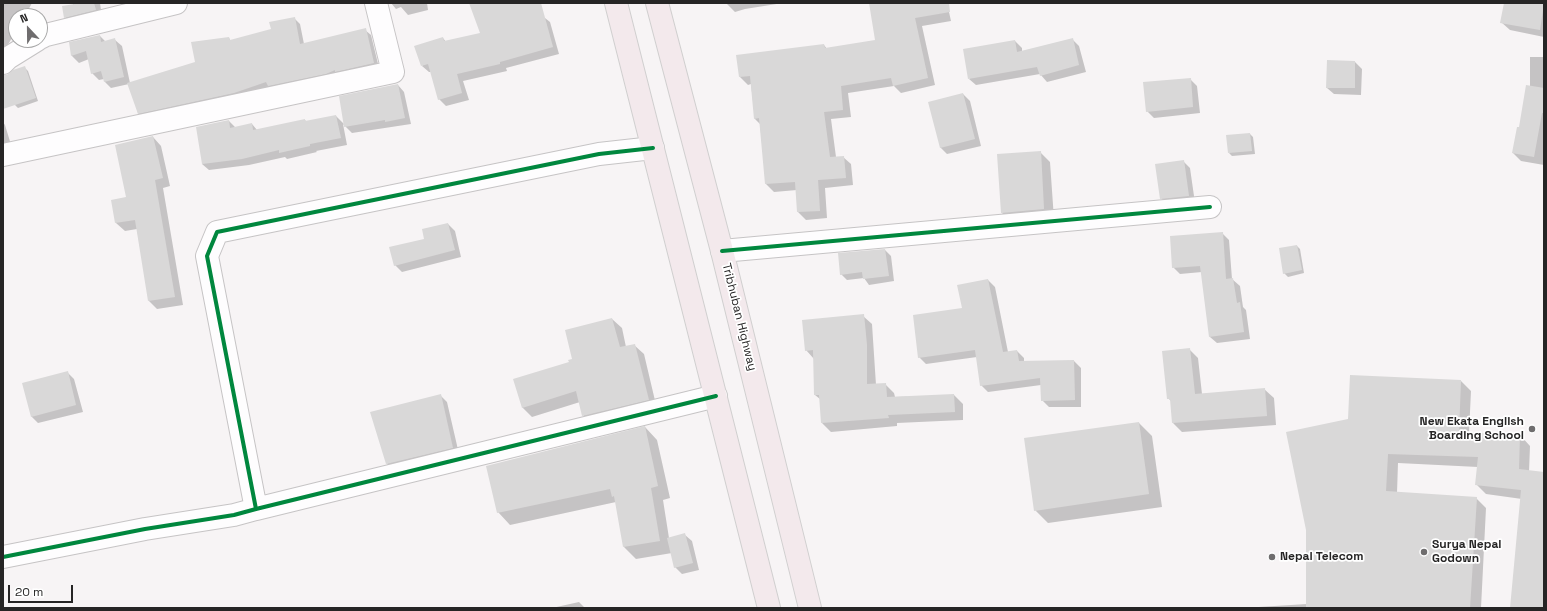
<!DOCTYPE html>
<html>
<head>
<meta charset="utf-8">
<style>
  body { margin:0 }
  #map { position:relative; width:1547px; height:611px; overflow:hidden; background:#f7f4f5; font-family:"Space Grotesk",sans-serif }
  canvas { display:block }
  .frame { position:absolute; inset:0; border:4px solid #262525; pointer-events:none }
  .north { position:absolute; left:8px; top:8px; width:40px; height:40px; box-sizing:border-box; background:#fff; border:1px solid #a8a8a8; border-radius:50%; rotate:338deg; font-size:11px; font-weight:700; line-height:16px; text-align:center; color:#262525 }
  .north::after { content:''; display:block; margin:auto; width:14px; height:18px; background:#6f6d6e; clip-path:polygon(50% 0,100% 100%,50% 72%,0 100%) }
  .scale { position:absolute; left:8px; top:585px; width:65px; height:18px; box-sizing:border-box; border:2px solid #262525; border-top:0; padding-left:5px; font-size:12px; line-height:14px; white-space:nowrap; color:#262525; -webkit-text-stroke:3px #fff; paint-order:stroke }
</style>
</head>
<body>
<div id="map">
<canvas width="1547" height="611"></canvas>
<div class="frame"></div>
<div class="north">N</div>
<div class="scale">20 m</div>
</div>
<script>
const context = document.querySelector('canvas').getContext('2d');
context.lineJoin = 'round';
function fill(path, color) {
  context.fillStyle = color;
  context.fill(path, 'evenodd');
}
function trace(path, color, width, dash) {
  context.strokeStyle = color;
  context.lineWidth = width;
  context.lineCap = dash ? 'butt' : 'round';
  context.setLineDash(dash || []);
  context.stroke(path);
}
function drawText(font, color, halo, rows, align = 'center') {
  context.font = font + ' "Space Grotesk",sans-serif';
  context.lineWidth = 3.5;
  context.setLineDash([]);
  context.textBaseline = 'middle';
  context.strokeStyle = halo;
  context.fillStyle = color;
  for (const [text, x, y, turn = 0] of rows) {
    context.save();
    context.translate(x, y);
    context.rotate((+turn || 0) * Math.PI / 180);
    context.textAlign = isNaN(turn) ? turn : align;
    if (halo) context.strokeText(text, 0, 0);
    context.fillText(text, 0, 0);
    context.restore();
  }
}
fill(new Path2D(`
  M3 3H32L25 16H16V31L3 53Z
  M73 3H100L102 17 72 24 65 17 73 5Z
  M391 3H427L428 10 408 15 401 7 396 9Z
  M470 3H526L550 22 559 54 506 68 507 71 463 81 469 100 446 106 439 99 431 72H429L422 66 443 38 446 42 482 34Z
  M726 3H783L745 9 735 12Z
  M870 3H947L951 21 922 26 935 85 901 93 894 86 848 93 851 117 831 119 836 157H843L851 164 853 185 825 188 827 218 806 220 798 212 797 190 774 192 766 184 760 124 755 119 751 84 748 85 740 77 737 56 824 45 827 49 876 41Z
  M1505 3H1544V37L1510 30 1501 22Z
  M294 18 300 24 304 44 365 30 371 35 379 68 144 118 138 113 129 84 111 88 105 82 104 79 99 80 92 73 89 59 79 63 72 56 70 43 100 36 106 42 115 40 122 46 130 83 196 63 229 38 231 41 272 30Z
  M1072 39 1079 46 1086 72 1047 82 1040 74 976 85 969 79 1015 41 1022 48V52Z
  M1530 57H1544V165L1521 161 1513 153 1530 87Z
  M1355 62 1362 69 1361 95 1334 94 1327 88Z
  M25 68 28 71 38 101 18 108 15 105 5 76Z
  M1190 79 1197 86 1200 113 1154 118 1147 111Z
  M398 85 404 92 411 124 352 133 343 124 347 145 316 151 317 152 287 159 285 157 249 165 209 170 202 164 229 121 236 128 252 124 257 130 305 120 307 122 336 116 345 125Z
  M963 94 970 101 981 146 947 154 940 147Z
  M3 122 5 125 12 148 3 152Z
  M1250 134 1253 137 1255 154 1232 156 1229 153Z
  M153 137 161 146 170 186 163 188 183 305 157 309 149 301 137 229 125 231 116 223 112 201 127 198Z
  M1040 152 1050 162 1054 219 1012 223 1002 213Z
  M1183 161 1190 168 1195 203 1168 205 1161 198Z
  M448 224 455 231 461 257 402 272 395 265 425 239Z
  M1222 233 1229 240 1232 279 1240 286 1243 307 1246 310 1250 339 1217 343 1210 337 1202 272 1180 274 1173 267Z
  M1297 246 1300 249 1304 273 1288 277 1284 273Z
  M885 250 891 256 894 281 869 285 864 278 847 280 841 274Z
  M988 280 995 287 1008 352 1017 351 1024 358V362L1074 361 1081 368V407H1049L1042 400 1041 385 988 392 981 385 977 357 926 364 919 357Z
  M863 316 872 324 876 385 885 384 894 393 895 397 954 395 963 404V420L897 423V426L831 432 822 423 820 399 815 395 814 359 806 350Z
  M612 319 622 328 626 347 634 345 644 354 657 409 593 425 583 415 580 402 532 417 522 407 574 360Z
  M1189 349 1198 358 1202 394 1264 389 1274 398 1276 425 1182 432 1173 423 1171 401 1168 398Z
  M67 372 74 379 83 412 38 423 31 416Z
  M1461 381 1471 391 1469 433 1520 435 1530 446 1529 472 1544 473V608H1511L1522 499 1486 494 1476 484 1478 467 1398 463 1397 493 1476 498 1486 508 1481 608H1242L1307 604 1349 420Z
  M440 395 447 402 459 454 393 470 387 464Z
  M1139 423 1152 436 1162 507 1048 523 1035 510Z
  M645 427 657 440 670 498 663 500 669 538 685 535 692 541 699 570 682 574 675 567 672 553 636 559 624 547 616 502 510 525 498 512Z
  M579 602 585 608H552Z`), '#0003');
fill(new Path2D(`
  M81 3H94L96 10 64 18 62 6Z
  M469 3H541L553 47 500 62V64L457 74 462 93 438 100 428 64 421 66 414 46 443 37 444 41 480 33Z
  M869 3H949L950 12 915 18 928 78 893 86 891 78 841 86 843 110 824 112 830 157 844 156 846 178 818 180 820 211 797 212 795 182 765 184 759 118 754 119 750 76 739 77 736 55 824 44 825 48 875 40Z
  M1504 3H1544L1540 30 1500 23Z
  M295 17 300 44 366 28 374 63 335 72V70L326 74 268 86 266 82 234 93 138 114 127 83 195 62 191 42 229 37 230 40 271 29 269 22Z
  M100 35 101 42 115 38 124 77 104 82 101 71 91 74 86 51 71 56 69 42Z
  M1073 38 1079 65 1040 76 1037 67 968 79 963 49 1015 40 1017 52Z
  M1327 60 1355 61V88H1326Z
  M25 66 36 98 3 109V75H7L13 70Z
  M1191 78 1193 107 1146 112 1143 82Z
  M398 84 405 118 385 122V120L344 127 339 96Z
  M1526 85 1544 88V113H1542L1534 157 1512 153 1517 127H1519Z
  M963 93 975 139 940 148 928 102Z
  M336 115 341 138 310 144V146L279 153V150L242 159 202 164 196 127 229 120 230 128 252 123 253 130 305 119V121Z
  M1250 133 1252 151 1228 153 1226 135Z
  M153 136 163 178 155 180 175 297 148 301 135 220 115 223 111 200 126 197 115 145Z
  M1041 151 1044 209 1001 213 997 154Z
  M1184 160 1189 196 1160 199 1155 164Z
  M448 223 455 250 394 266 389 247 424 239 422 229Z
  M1223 232 1226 279 1233 278 1237 303 1240 302 1244 332 1209 337 1200 266 1172 268 1170 236Z
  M1297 245 1302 270 1283 274 1279 248Z
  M885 249 889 276 863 279 862 272 840 275 838 253Z
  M988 279 1003 352 1017 350 1019 361 1074 360 1075 400 1041 401 1040 378 980 386 975 350 918 358 913 315 962 308 957 285Z
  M864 314 867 345V384L886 383 887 397 954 394 955 412 888 415 889 418 821 423 819 395H814L813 350 805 351 802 320Z
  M612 318 620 347 635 344 649 400 582 416 576 391 522 408 513 379 569 362 568 360 572 359 565 330Z
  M1190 348 1195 394 1265 388 1267 416 1172 423 1170 399H1167L1162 351Z
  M68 371 76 405 31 417 22 383Z
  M1350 375 1461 380 1459 432 1520 434 1519 469 1544 472V608H1510L1521 490 1475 485 1478 457 1388 454 1386 491 1477 497 1470 608H1306V530L1286 432 1348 419Z
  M441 394 453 448 386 464 370 412Z
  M1139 422 1149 494 1034 511 1024 438Z
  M645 426 658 486 651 488 660 541 623 547 614 496 612 497 610 489 497 513 486 466Z
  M685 533 693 563 674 568 667 538Z`), '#d9d8d8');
const street = new Path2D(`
  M40 38 46 35 176 3
  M3 63 8 58 37 40
  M3 155 393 72 376 3
  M722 251 1210 207
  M256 509 716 396
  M3 557 145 529 234 515 256 509 207 256 217 232 599 154 653 148`);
const highway = new Path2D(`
  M616 3 769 608
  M657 3 722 251 810 608`);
trace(street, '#c6c4c5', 24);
trace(highway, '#d0cfcf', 24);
trace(street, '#fefdfe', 22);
trace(highway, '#f3e9ec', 22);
trace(new Path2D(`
  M722 251 1210 207
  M256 509 716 396
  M3 557 145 529 234 515 256 509 207 256 217 232 599 154 653 148`), '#00873e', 4);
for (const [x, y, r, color] of [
  [1532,429,4,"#6f6d6e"],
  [1424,552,4,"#6f6d6e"],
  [1272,557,4,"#6f6d6e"]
]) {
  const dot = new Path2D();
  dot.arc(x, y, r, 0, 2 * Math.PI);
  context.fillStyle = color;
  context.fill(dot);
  trace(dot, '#fff', 1.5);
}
drawText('12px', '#262525', '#fff', [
  ["Tribhuban Highway",739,317,76]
]);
drawText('bold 12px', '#262525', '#fff', [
  ["New Ekata English",1524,422,"right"],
  ["Boarding School",1524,436,"right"],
  ["Surya Nepal",1432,545],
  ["Godown",1432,559],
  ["Nepal Telecom",1280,557]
], 'left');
</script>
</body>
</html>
